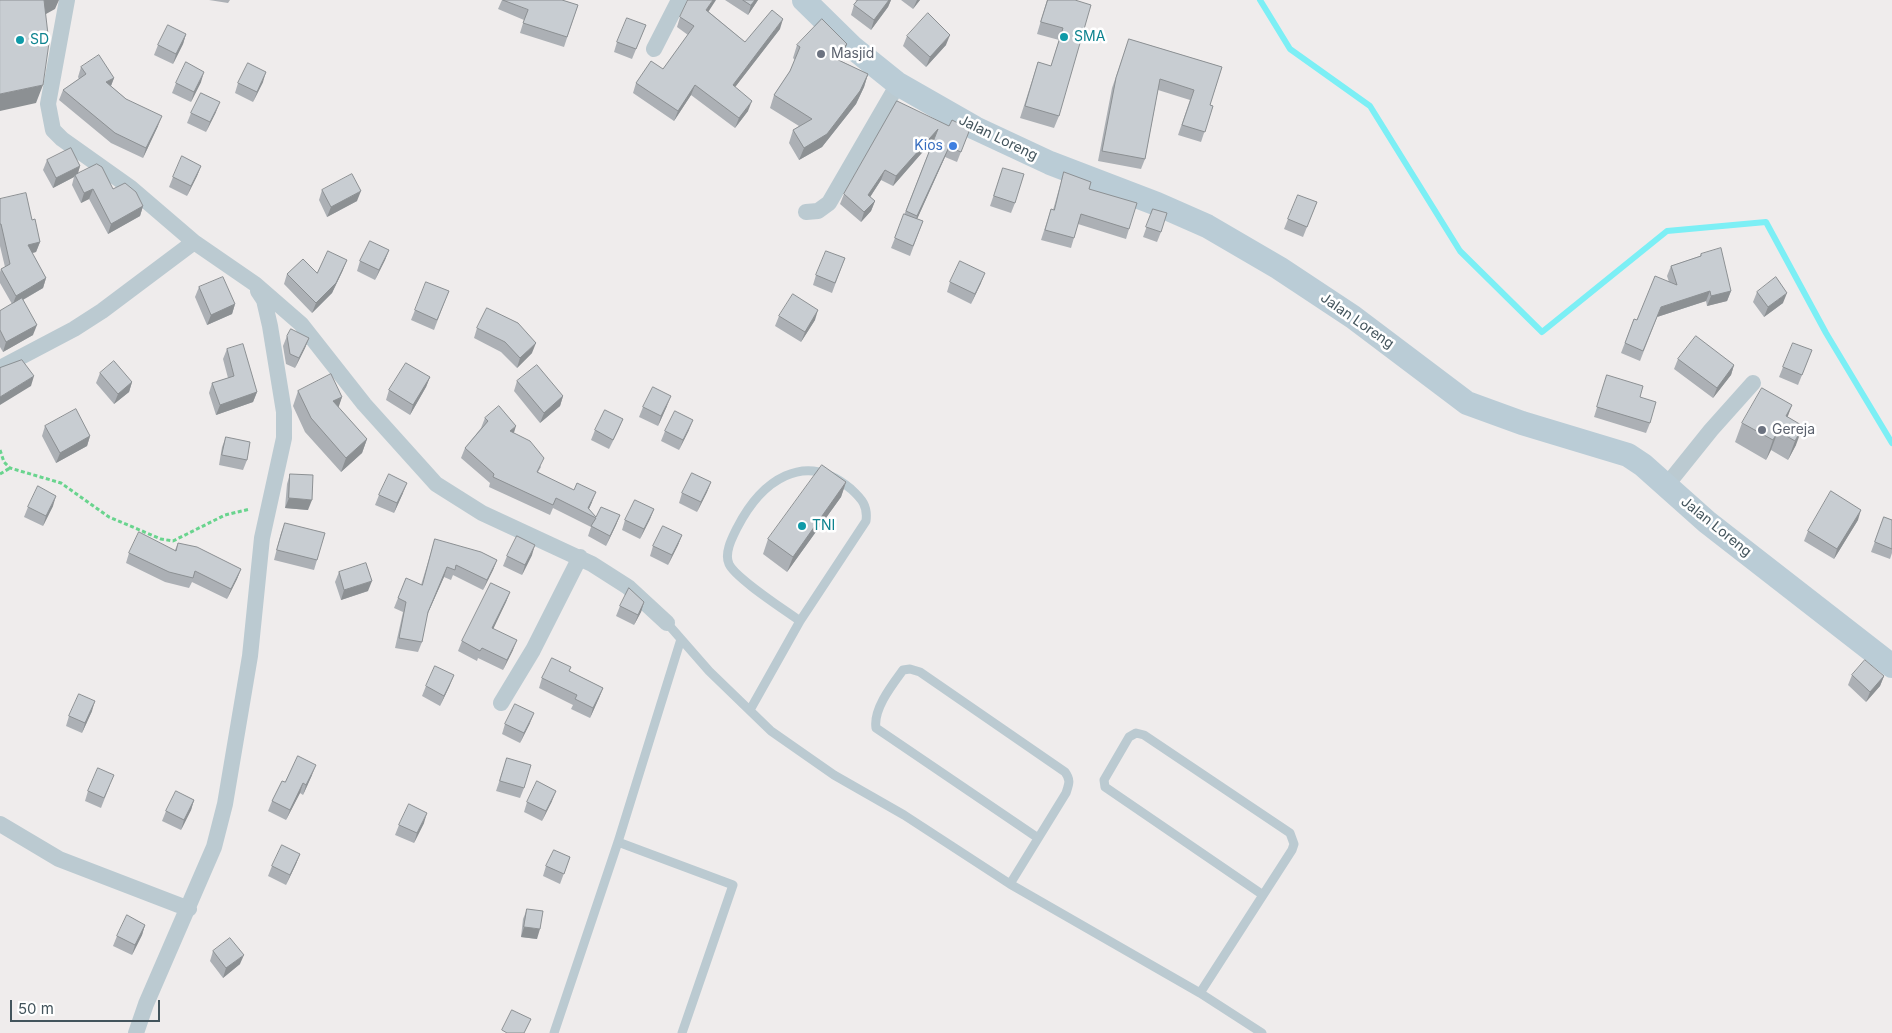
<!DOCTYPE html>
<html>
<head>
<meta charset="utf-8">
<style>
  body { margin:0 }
  #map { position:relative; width:1892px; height:1033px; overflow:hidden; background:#efecec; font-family:Inter,sans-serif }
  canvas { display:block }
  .scale { position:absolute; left:10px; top:1000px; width:150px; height:22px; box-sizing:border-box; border:2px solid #43545c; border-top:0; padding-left:6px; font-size:15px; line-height:18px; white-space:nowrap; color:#43545c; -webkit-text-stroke:4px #fff; paint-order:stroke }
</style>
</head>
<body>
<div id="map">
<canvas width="1892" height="1033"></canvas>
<div class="scale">50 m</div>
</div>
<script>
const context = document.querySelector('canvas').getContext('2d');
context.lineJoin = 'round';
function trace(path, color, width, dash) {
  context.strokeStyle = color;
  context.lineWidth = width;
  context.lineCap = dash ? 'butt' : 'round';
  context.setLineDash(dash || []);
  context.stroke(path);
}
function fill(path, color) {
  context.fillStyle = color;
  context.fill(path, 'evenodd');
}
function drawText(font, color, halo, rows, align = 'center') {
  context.font = font + ' Inter,sans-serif';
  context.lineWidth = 5;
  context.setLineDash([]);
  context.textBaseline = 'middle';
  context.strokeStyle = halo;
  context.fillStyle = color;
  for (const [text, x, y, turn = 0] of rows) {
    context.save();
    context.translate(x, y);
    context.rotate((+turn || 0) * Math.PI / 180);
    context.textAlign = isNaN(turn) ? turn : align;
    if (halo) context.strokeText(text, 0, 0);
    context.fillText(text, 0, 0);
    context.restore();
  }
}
trace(new Path2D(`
  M1260 0 1290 49 1370 106 1460 251 1542 332 1667 231 1766 222 1826 333 1892 443`), '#7ceff5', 6);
trace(new Path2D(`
  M0 450 4 462 10 468 61 483 109 517 161 539 173 541 225 515 250 509
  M0 474 10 468`), '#69d48e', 3, [4, 2.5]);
trace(new Path2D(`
  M667 623 709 671 771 731 834 775 904 815 1010 884 1200 993 1262 1033
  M750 710 800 621 866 521C868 506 862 499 851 489 804 449 761 481 737 528 732 538 724 553 729 564 735 578 785 610 800 621
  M618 842 733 885 682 1033
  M1010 884 1066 793C1069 784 1071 780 1065 772L920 672 910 669 903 670C892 685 873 709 876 728L1038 838
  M1200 993 1292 850 1294 844 1290 833 1144 735 1136 733 1129 737 1104 780 1105 787 1263 895
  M554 1033 618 842 681 639`), '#bbcad1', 9);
trace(new Path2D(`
  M67 0 48 104 53 130 62 139 131 188 194 242 255 284 301 324 364 404 436 484 482 513 592 564 628 587 667 623
  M654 49 679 0
  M806 212 818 211 829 203 898 84
  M0 368 74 329 102 311 194 242
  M1666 486 1711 430 1753 383
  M501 703 533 650 580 557
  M0 824 59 859 189 909
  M136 1033 146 1004 214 847 225 804 250 656 262 538 284 438V412L270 326 264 300 258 291`), '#bbcad1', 16);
trace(new Path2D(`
  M804 0 852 47 898 84 975 128 1050 163 1157 204 1207 226 1279 268 1353 317 1467 403 1522 423 1628 455 1643 465 1707 522 1892 666`), '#baccd6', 24);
fill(new Path2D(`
  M209 0H230L228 3Z
  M502 0H562L578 5 564 47 520 33 524 20 498 9Z
  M725 0H758L748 15Z
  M855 0H891L888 7 871 30 851 15 854 5 857 1Z
  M901 0H920L913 9Z
  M1047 0H1075L1059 116 1054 128 1020 118 1038 62 1051 66 1059 40 1037 34Z
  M708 11 745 42 780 29 735 87 748 111 735 128 691 95 674 121 633 93 636 83 663 69 688 35 677 27 680 17Z
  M646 25 632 59 614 52 617 42Z
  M186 34 183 44 173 64 154 55 158 45Z
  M907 36 946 45 926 67 903 46Z
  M1129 39 1222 67 1210 105 1213 106 1201 142 1178 135 1190 100 1158 90 1145 159 1141 169 1098 161 1112 88Z
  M847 44 842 57 839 60 868 74 864 87 856 104 822 147 799 160 789 143 793 130 799 126 770 108 774 95 790 71 795 60 793 58 797 45Z
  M81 67 114 78 111 86 158 126 143 158 111 143 59 100 63 90 79 79 78 77Z
  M201 82 191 102 172 93 176 83Z
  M263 82 253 102 235 93 238 83Z
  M897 101 966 139 957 162 945 157 917 219 923 221 910 256 891 248 934 139 893 186 881 180 870 197 875 201 871 211 861 222 840 204 844 194Z
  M216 112 206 132 187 123 191 113Z
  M47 160 80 166 78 173 113 189 143 206 140 216 108 234 89 199 81 203 72 185 74 177 53 188 43 170Z
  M201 166 197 176 187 196 169 187 173 177Z
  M1003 168 1015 203 1011 213 990 206Z
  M1064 172 1129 229 1126 239 1078 224 1071 248 1041 240 1051 209 1053 210 1061 182Z
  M322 190 357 201 327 217 319 200Z
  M0 199 32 220 40 242 36 252 32 253 46 278 43 288 23 300 33 335 3 352 0 347V311L12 304 0 283V272L1 269 5 267 0 246Z
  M1317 202 1303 237 1284 229 1288 219Z
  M1153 209 1161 232 1157 242 1143 237Z
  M389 250 385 260 375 280 357 271 360 261Z
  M1701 254 1731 291 1727 301 1707 306 1706 301 1657 317 1640 361 1621 353 1634 319 1637 320 1669 282 1667 276 1671 266 1700 256Z
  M845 258 832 293 813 285 816 275Z
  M343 270 332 293 312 313 284 284 287 274 317 273Z
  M950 282 981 283 971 304 947 292Z
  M199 287 235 304 232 314 207 325 195 297Z
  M1757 292 1783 303 1764 317 1753 302Z
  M445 301 434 330 411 320 415 310Z
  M779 316 815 320 801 342 775 326Z
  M477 328 532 353 517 368 501 352 474 338Z
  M287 336 309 338 305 348 295 368 286 364 283 346Z
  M227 349 257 392 253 402 216 415 209 393 212 383 228 378 223 359Z
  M1678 359 1734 365 1731 375 1713 398 1674 369Z
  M1808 360 1798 385 1779 377 1783 367Z
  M100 373 132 382 129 392 114 404 96 383Z
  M1607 375 1640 397 1650 423 1646 433 1594 417Z
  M430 377 426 387 410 415 386 400 389 390Z
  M517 381 563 396 560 406 540 423 514 391Z
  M298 391 342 397 338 407 367 439 362 453 341 472 305 432 293 406Z
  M1792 405 1787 417 1796 445 1788 460 1771 450 1766 460 1735 442 1742 423Z
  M667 406 658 426 639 417 643 407Z
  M485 418 514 433 541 467 538 472 592 502 589 509 596 517 620 515 616 525 606 546 588 536 591 527 553 508 550 515 489 487 490 483 461 458 465 448 481 428Z
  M623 419 619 429 609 449 591 440 595 430Z
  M45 426 90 436 87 446 56 463 42 436Z
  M689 430 679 450 661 441 665 431Z
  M226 437 247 460 243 470 219 465 222 447Z
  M290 474 308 510 285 508 287 484Z
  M711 482 707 492 697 512 679 503 682 493Z
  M846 482 841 497 787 572 763 554 768 539Z
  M403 493 394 513 375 505 379 495Z
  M53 506 43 526 24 517 28 507Z
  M654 509 650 519 640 539 622 530 625 520Z
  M1884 517 1892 520V553L1890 559 1871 552Z
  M1858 520 1834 559 1804 541 1808 531Z
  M285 523 317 560 314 570 274 560 281 533Z
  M682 535 678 545 668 565 650 556 653 546Z
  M435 539 497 560 493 570 483 590 453 575 451 580 444 577 427 615 422 642 418 652 395 648 403 612 394 608 398 598 421 585Z
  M178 543 241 569 237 579 227 599 192 582 189 588 165 582 126 563 129 553 175 550Z
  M532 555 522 575 503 566 507 556Z
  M339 572 368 591 341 600 335 582Z
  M510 592 506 602 493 628 513 650 503 670 478 658 477 661 458 651 462 641Z
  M644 602 641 612 634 625 616 616 620 606Z
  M571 667 569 671 603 688 599 698 590 718 571 709 573 705 539 688 542 678Z
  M1852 675 1884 676 1880 686 1866 702 1848 685Z
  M450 685 440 706 422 696 426 686Z
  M92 711 82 733 66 726 69 716Z
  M530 723 520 743 502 734 505 724Z
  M507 758 524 788 520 798 496 791Z
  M312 775 303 795 300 793 286 820 268 811 272 801 285 782Z
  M110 785 101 808 85 801 88 791Z
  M194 800 191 810 181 830 162 821 166 811Z
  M552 801 542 821 524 812 527 802Z
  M424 823 414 843 395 835 399 825Z
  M300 854 296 864 286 885 268 876 272 866Z
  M570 857 560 884 543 876 546 866Z
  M527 909 537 939 521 937 523 919Z
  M145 925 142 935 132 955 113 946 117 936Z
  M213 951 240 964 223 978 210 961Z`), '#acb0b5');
fill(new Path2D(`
  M43 0H59L55 9 37 19Z
  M713 0H716L703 20 706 10Z
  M755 0H758L748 15 751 5Z
  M889 0H891L888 7 871 30 874 20Z
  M917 0H920L913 9Z
  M783 19 780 29 729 95 733 85Z
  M186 34 183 44 173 64 176 54Z
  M950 35 946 45 926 67 930 57Z
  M847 44 842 57 829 71 834 58Z
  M204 72 201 82 191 102 194 92Z
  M266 72 263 82 253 102 257 92Z
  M868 74 864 87 856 104 822 147 799 160 804 148Z
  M114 78 110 88 106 82Z
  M43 85 36 103 0 111V94Z
  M695 85 691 95 674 121 678 111Z
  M752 101 748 111 735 128 739 118Z
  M220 102 216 112 206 132 210 122Z
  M162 116 158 126 143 158 146 148Z
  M938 129 934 139 893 186 896 176Z
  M949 147 945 157 914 226 917 216Z
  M80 166 77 176 75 175 74 177 53 188 56 178Z
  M201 166 197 176 187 196 191 186Z
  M885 170 881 180 865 205 868 195Z
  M93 189 89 199 81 203 84 193Z
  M361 191 357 201 327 217 331 207Z
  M875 201 871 211 861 222 864 212Z
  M143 206 140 216 108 234 111 224Z
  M40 242 36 252 24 255 28 245Z
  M389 250 385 260 375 280 379 270Z
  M347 260 343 270 332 293 312 313 316 303Z
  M985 273 981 283 971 304 975 294Z
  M46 278 43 288 12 306 16 296Z
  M1710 291 1706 301 1657 317 1640 361 1661 307Z
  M1731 291 1727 301 1707 306 1711 296Z
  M1787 293 1783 303 1764 317 1768 307Z
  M235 304 232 314 207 325 211 315Z
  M818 310 815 320 801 342 805 332Z
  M37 325 33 335 3 352 6 342Z
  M309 338 305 348 295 368 299 358Z
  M536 343 532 353 517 368 520 358Z
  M1734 365 1731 375 1713 398 1717 388Z
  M34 376 31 386 0 405V397Z
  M430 377 426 387 410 415 413 405Z
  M132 382 129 392 114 404 118 394Z
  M257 392 253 402 216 415 220 405Z
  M563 396 560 406 540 423 544 413Z
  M671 396 667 406 658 426 661 416Z
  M342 397 337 412 333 401Z
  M1792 405 1785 424 1786 416Z
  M693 420 689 430 679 450 683 440Z
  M516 426 513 436 510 431Z
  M1803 426 1796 445 1788 460 1795 441Z
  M1778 431 1771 450 1766 460 1773 440Z
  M90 436 87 446 56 463 60 453Z
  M367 439 362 453 341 472 346 458Z
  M711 482 707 492 697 512 701 502Z
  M846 482 841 497 787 572 793 557Z
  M407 483 403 493 394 513 397 503Z
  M596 492 592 502 587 513 588 508Z
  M56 496 53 506 43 526 46 516Z
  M289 498 312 500 308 510 285 508Z
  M654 509 650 519 640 539 644 529Z
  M1861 510 1858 520 1834 559 1837 549Z
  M620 515 616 525 606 546 610 536Z
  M682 535 678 545 668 565 672 555Z
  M535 545 532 555 522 575 525 565Z
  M497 560 493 570 483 590 487 580Z
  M447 567 444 577 424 622 428 612Z
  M241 569 237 579 227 599 231 589Z
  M372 581 368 591 341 600 344 590Z
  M510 592 506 602 489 638 492 628Z
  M644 602 641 612 634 625 638 615Z
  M517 640 513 650 503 670 507 660Z
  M454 675 450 685 440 706 444 696Z
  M1884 676 1880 686 1866 702 1870 692Z
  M603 688 599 698 590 718 593 708Z
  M95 701 92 711 82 733 85 723Z
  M534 713 530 723 520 743 524 733Z
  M316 765 312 775 303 795 306 785Z
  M303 783 300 793 286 820 290 810Z
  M556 791 552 801 542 821 546 811Z
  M194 800 191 810 181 830 184 820Z
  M427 813 424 823 414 843 417 833Z
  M300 854 296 864 286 885 290 875Z
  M145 925 142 935 132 955 135 945Z
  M524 927 540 929 537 939 521 937Z
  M244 955 240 964 223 978 226 968Z`), '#8c9093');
const building = new Path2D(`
  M0 0H44L49 43 43 85 0 94Z
  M503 0H562L578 5 567 37 523 23 528 10Z
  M688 0H713L706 10 745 42 772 10 783 19 733 85 752 101 739 118 695 85 678 111 636 83 651 61 663 69 694 26 680 17Z
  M743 0H755L751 5Z
  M858 0H889L874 20 854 5Z
  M1048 0H1075L1091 5 1059 116 1025 106 1038 62 1051 66 1063 28 1041 22Z
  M928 13 950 35 930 57 907 36Z
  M627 18 646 25 636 49 617 42Z
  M822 19 847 44 834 58 868 74 860 91 827 134 804 148 793 130 812 119 774 95 790 71 800 47 797 45Z
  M168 25 186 34 176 54 158 45Z
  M1129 39 1222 67 1210 105 1213 106 1205 132 1182 125 1194 90 1160 79 1145 159 1102 151 1116 78Z
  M99 55 114 78 106 82 126 99 162 116 146 148 115 133 63 90 86 74 81 67Z
  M186 62 204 72 194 92 176 83Z
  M248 63 266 72 257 92 238 83Z
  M201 93 220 102 210 122 191 113Z
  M897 101 949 126 952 120 970 129 961 152 949 147 917 216 906 211 938 129 896 176 885 170 868 195 875 201 864 212 844 194Z
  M71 148 80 166 56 178 47 160Z
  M182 156 201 166 191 186 173 177Z
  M97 164 102 167 113 189 125 183 136 192 143 206 111 224 93 189 84 193 75 175Z
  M1003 168 1024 174 1015 203 994 196Z
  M1064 172 1091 182 1089 189 1137 203 1129 229 1081 214 1074 238 1045 230 1051 209 1054 210Z
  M352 174 361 191 331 207 322 190Z
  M26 193 32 220 35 219 40 242 28 245 46 278 16 296 1 269 10 264 1 224H0V199Z
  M1298 195 1317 202 1307 227 1288 219Z
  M1153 209 1167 213 1161 232 1146 227Z
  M904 214 923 221 913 246 895 238Z
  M370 241 389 250 379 270 360 261Z
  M1721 248 1731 291 1711 296 1710 291 1661 307 1643 351 1625 343 1634 319 1637 320 1655 276 1677 285 1671 266 1701 256V254Z
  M328 251 347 260 336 283 316 303 287 274 303 259 317 273Z
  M826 251 845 258 835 283 816 275Z
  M960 261 985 273 975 294 950 282Z
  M223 277 235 304 211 315 199 287Z
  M1776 277 1787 293 1768 307 1757 292Z
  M426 282 449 291 437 320 415 310Z
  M793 294 818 310 805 332 779 316Z
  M22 298 37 325 6 342 0 330V311Z
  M487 308 518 323 536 343 520 358 505 342 477 328Z
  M291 329 309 338 299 358 290 354 287 336Z
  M1696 336 1734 365 1717 388 1678 359Z
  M1793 343 1812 350 1802 375 1783 367Z
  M243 344 257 392 220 405 212 383 234 376 227 349Z
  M22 360 34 376 0 397V368Z
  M114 361 132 382 118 394 100 373Z
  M406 363 430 377 413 405 389 390Z
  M537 365 563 396 544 413 517 381Z
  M331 374 342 397 333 401 367 439 346 458 311 418 298 391Z
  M1607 375 1643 386 1640 397 1656 402 1650 423 1597 407Z
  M653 387 671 396 661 416 643 407Z
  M1762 388 1792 405 1786 416 1803 426 1795 441 1778 431 1773 440 1742 423Z
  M499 406 516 426 510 431 530 441 544 458 537 472 574 490 577 483 596 492 588 508 596 517 601 507 620 515 610 536 591 526 596 518 556 498 553 505 493 477 494 474 465 448 488 421 485 418Z
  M76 409 90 436 60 453 45 426Z
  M605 410 623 419 613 440 595 430Z
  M675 411 693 420 683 440 665 431Z
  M226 437 250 442 247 460 222 455Z
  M822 465 846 482 793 557 768 539Z
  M692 473 711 482 701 502 682 493Z
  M290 474 313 475 312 500 289 498Z
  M389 474 407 483 397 503 379 495Z
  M38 486 56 496 46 516 28 507Z
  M1831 491 1861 510 1837 549 1808 531Z
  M635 500 654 509 644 529 625 520Z
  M1884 517 1892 520V549L1875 542Z
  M285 523 325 533 317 560 277 550Z
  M663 526 682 535 672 555 653 546Z
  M139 532 176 551 178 543 197 547 241 569 231 589 195 571 193 578 169 572 129 553Z
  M517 536 535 545 525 565 507 556Z
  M435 539 481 552 497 560 487 580 456 565 455 570 447 567 428 612 422 642 399 638 406 602 398 598 406 578 422 585Z
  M366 563 372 581 344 590 339 572Z
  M491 583 510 592 492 628 517 640 507 660 482 648 480 651 462 641Z
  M629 588 644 602 638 615 620 606Z
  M552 658 571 667 569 671 603 688 593 708 575 699 577 695 542 678Z
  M1865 660 1884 676 1870 692 1852 675Z
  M435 666 454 675 444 696 426 686Z
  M79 694 95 701 85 723 69 716Z
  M515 704 534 713 524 733 505 724Z
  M298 756 316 765 306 785 303 783 290 810 272 801 282 781 285 782Z
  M507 758 531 765 524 788 500 781Z
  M98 768 114 775 104 798 88 791Z
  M537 781 556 791 546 811 527 802Z
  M176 791 194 800 184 820 166 811Z
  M409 804 427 813 417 833 399 825Z
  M282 845 300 854 290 875 272 866Z
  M554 850 570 857 564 874 546 866Z
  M527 909 543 911 540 929 524 927Z
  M127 915 145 925 135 945 117 936Z
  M230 938 244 955 226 968 213 951Z
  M512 1010 531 1019 524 1033H507L502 1030Z`);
fill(building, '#c8cdd2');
trace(building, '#8c9093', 1);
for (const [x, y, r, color] of [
  [1064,37,5,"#0f9aa8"],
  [20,40,5,"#0f9aa8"],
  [821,54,5,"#6b7280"],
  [953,146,5,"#3f7fe0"],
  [1762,430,5,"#6b7280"],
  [802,526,5,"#0f9aa8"]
]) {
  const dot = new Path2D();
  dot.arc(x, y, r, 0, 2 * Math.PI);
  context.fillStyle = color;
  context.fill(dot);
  trace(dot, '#fff', 2);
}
drawText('14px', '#0d838f', '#fff', [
  ["SMA",1074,37],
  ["SD",30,40],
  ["TNI",812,526]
], 'left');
drawText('14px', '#5b616d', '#fff', [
  ["Masjid",831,54],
  ["Gereja",1772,430]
], 'left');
drawText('14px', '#43545c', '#fff', [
  ["Jalan Loreng",998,138,26],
  ["Jalan Loreng",1357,321,35],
  ["Jalan Loreng",1716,527,39]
]);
drawText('14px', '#366cbe', '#fff', [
  ["Kios",943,146]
], 'right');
</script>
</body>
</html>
